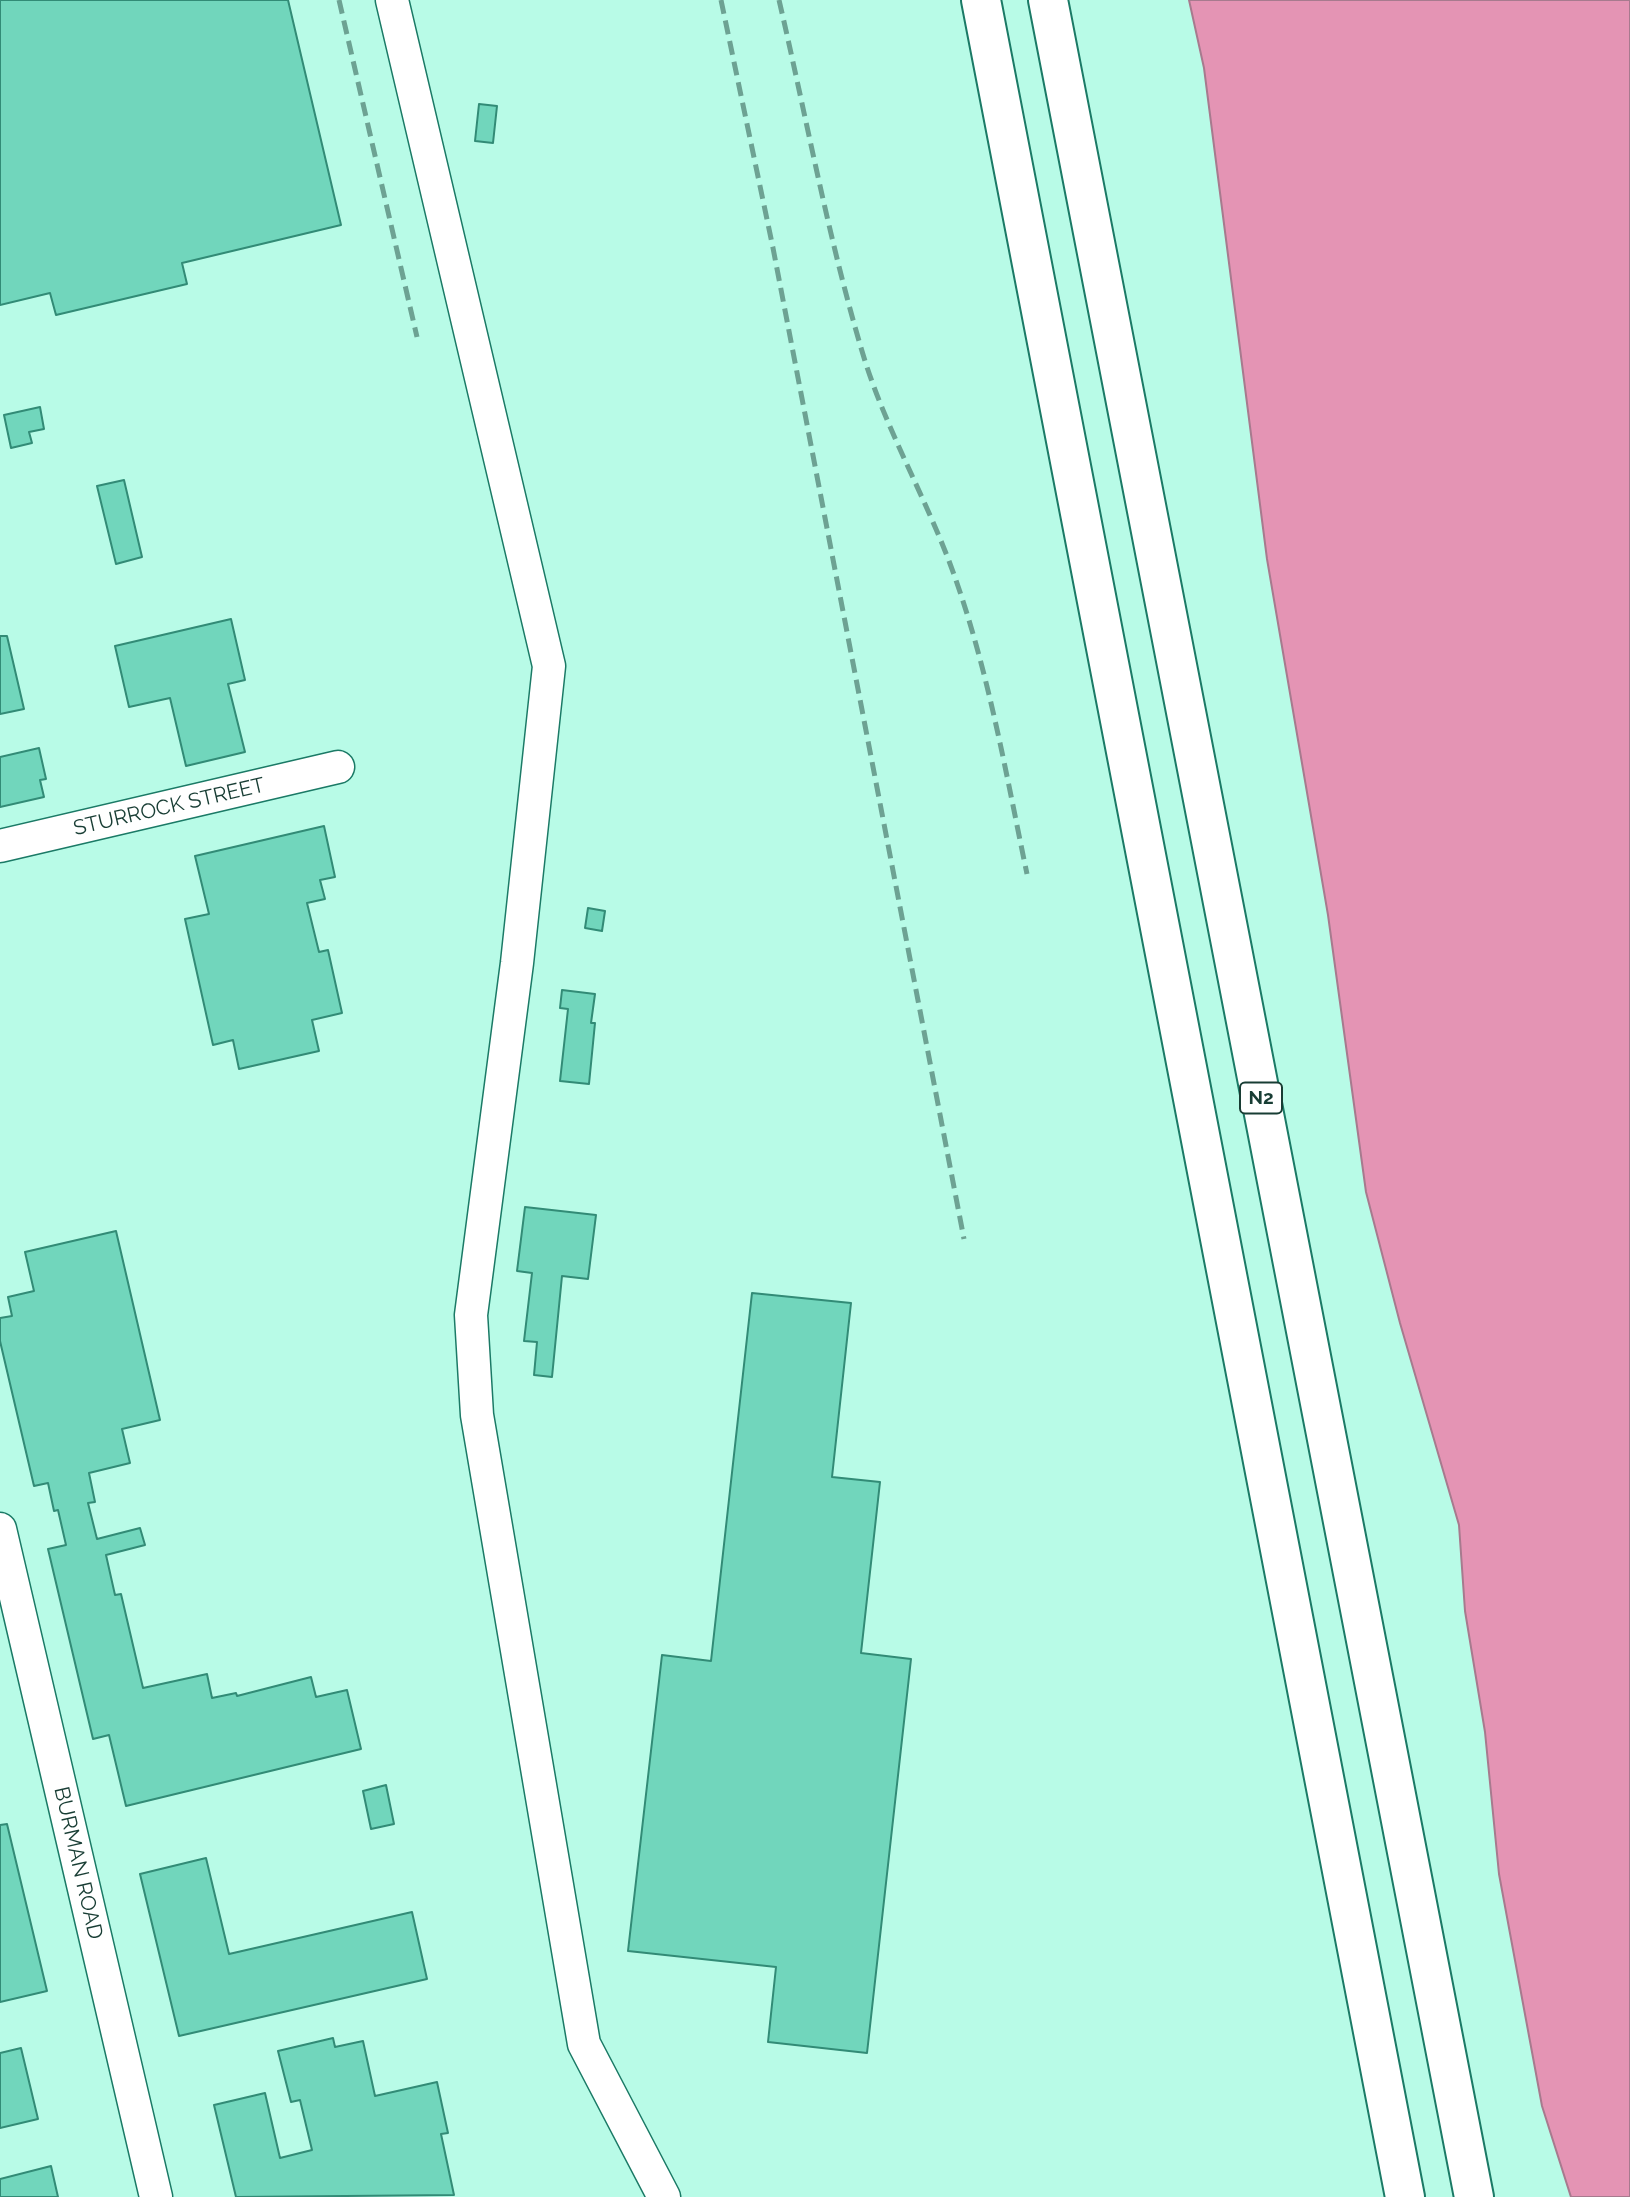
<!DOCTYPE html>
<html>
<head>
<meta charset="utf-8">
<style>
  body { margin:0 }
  canvas { display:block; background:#b8fbe7 }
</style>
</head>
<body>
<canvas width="1630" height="2197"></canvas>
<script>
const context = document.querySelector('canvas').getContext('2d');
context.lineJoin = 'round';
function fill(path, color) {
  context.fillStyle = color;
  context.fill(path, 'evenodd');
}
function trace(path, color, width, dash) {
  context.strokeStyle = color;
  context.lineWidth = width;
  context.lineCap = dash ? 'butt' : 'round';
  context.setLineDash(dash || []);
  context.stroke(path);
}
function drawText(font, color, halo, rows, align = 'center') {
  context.font = font + ' Raleway,sans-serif';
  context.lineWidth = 7;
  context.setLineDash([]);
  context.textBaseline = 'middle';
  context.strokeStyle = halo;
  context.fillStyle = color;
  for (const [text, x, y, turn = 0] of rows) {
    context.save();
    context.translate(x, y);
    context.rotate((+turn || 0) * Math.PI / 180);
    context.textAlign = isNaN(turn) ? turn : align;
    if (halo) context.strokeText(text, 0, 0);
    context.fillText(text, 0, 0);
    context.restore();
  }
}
const water = new Path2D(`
  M1189 0H1630V2197H1571L1542 2106 1499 1874 1485 1732 1465 1611 1459 1525 1400 1323 1366 1192 1328 915 1267 559 1204 68Z`);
fill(water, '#e494b4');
trace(water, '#a77a8e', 2);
const building = new Path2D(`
  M0 0H288L341 225 182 263 187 284 56 315 50 293 0 305Z
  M479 104 497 106 493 143 475 141Z
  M40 407 44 429 29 432 32 443 11 448 4 415Z
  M124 480 142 557 116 564 97 486Z
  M231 619 245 680 228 684 245 752 186 766 170 698 129 707 115 646Z
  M0 636H7L24 709 0 714Z
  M39 748 46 779 40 780 44 797 0 807V757Z
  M324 826 335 877 320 880 325 899 307 903 319 952 328 950 342 1013 312 1020 319 1051 239 1069 233 1040 213 1045 185 919 209 914 195 856Z
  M588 908 605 911 602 931 585 928Z
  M562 990 595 994 591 1023H595L589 1084 560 1081 568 1009 560 1008Z
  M525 1207 596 1215 588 1279 562 1276 552 1377 534 1375 537 1342 524 1341 532 1273 517 1271Z
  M116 1231 160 1420 122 1429 130 1463 89 1473 95 1502 88 1503 97 1539 140 1528 145 1545 106 1555 115 1595 121 1594 143 1688 207 1674 212 1698 236 1693 237 1696 311 1677 316 1697 347 1690 361 1749 126 1806 109 1735 93 1739 48 1549 66 1545 58 1510 54 1511 48 1483 34 1486 0 1341V1318L12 1316 8 1297 34 1291 25 1252Z
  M752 1293 851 1303 832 1477 880 1482 861 1653 911 1659 867 2053 768 2042 776 1967 628 1951 662 1655 711 1661Z
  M386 1785 394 1824 371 1829 363 1791Z
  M7 1824 47 1991 0 2002V1825Z
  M206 1858 229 1954 412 1912 427 1979 179 2036 140 1874Z
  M333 2038 335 2047 363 2041 375 2096 437 2082 448 2133 441 2134 454 2195 236 2197 214 2105 265 2093 280 2158 312 2150 300 2100 291 2102 278 2051Z
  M21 2048 38 2119 0 2128V2053Z
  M51 2166 58 2197H0V2179Z`);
fill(building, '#71d6bc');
trace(building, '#328b76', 2);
const minor = new Path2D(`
  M392 0 549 666 517 963 471 1315 477 1415 584 2044 664 2197
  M0 846 338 767
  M0 1529 156 2197`);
const highway = new Path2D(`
  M981 0 1405 2197
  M1048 0 1474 2197`);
trace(minor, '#1b7a66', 35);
trace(highway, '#1b7a66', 42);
trace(minor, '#fff', 32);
trace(highway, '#fff', 38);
trace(new Path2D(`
  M339 0 417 337
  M721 0 773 248 964 1239
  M779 0C807 120 829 243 865 361 887 430 923 493 949 561 987 662 1005 769 1027 874`), '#6da293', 5, [14, 7]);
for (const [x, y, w] of [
  [1261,1098,42]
]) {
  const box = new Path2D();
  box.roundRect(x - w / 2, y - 15.5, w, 31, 5);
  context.fillStyle = '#fff';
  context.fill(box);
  trace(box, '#183d34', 2);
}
drawText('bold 19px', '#183d34', null, [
  ["N2",1261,1098]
]);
drawText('21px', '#183d34', '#fff', [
  ["STURROCK STREET",169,807,-13],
  ["BURMAN ROAD",78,1863,77]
]);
</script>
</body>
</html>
